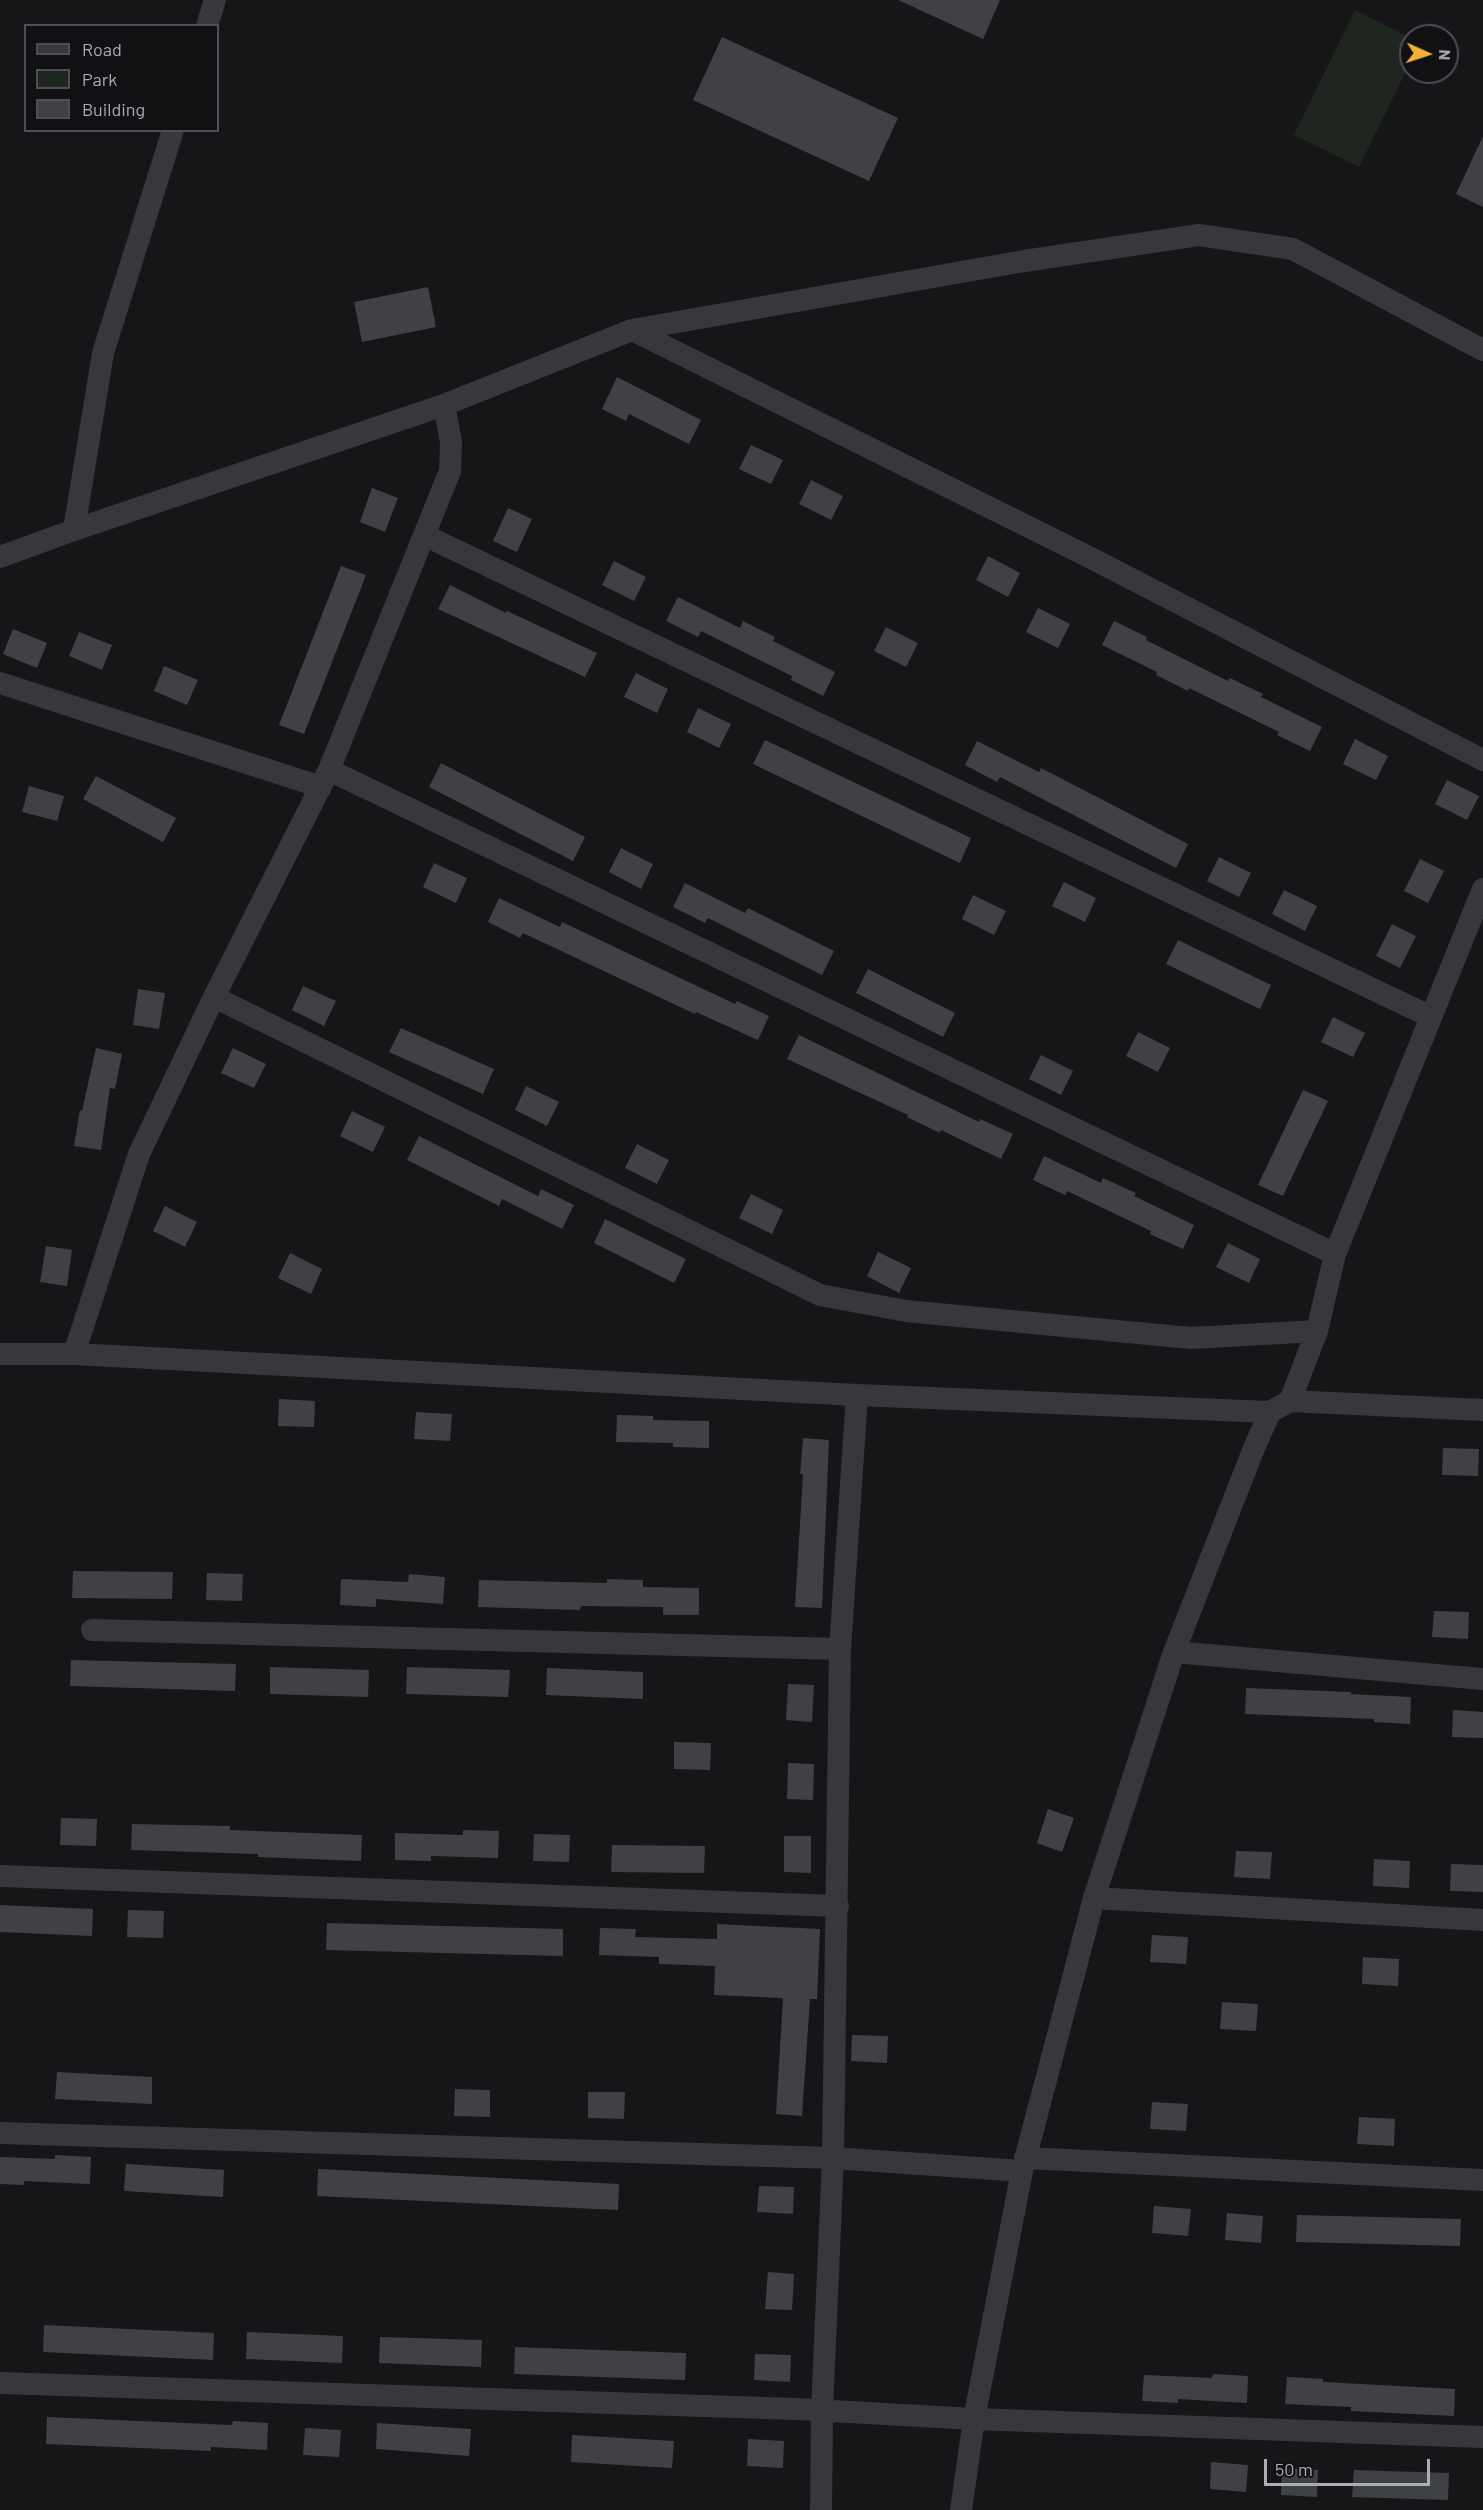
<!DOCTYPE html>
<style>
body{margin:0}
#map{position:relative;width:1483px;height:2510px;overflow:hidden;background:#161618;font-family:Barlow,sans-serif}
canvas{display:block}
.legend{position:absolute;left:24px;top:24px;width:195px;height:108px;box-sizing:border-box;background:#111113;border:2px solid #4d4f55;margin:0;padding:8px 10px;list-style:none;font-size:18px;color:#a8adb8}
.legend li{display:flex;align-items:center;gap:12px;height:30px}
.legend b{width:30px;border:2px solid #4d4f55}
.north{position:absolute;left:1399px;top:24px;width:60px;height:60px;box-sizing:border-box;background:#111113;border:2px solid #4d4f55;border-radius:50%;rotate:93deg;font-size:16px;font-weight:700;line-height:24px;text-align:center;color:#a8adb8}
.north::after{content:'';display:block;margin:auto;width:21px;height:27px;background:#f2b134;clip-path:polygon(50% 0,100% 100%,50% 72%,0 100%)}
.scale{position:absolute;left:1264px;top:2459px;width:166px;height:27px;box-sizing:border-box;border:3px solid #a8adb8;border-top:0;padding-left:8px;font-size:18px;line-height:21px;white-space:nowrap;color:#a8adb8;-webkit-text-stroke:4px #111113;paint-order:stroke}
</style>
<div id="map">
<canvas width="1483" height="2510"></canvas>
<ul class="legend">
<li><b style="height:8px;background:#37383d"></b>Road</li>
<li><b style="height:16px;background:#1e261f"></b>Park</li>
<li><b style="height:16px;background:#404145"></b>Building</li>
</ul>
<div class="north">N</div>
<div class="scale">50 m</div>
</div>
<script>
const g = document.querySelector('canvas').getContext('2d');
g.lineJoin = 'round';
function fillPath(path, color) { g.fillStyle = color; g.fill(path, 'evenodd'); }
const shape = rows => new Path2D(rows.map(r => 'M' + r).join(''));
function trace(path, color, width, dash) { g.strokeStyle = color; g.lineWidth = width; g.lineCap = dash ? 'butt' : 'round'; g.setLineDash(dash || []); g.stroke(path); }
const green = shape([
 [1355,10,1411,38,1411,61,1359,167,1294,135]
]);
const building = shape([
 [898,0,1000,0,983,39],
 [722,37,898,118,869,181,693,100],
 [1483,136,1483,207,1456,194],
 [428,287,436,327,362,342,354,302],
 [617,377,701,420,689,444,629,414,626,421,602,409],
 [751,445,783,460,771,484,739,469],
 [811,480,843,496,831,520,799,504],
 [372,488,398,498,385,532,360,522],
 [508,508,532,519,517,552,493,541],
 [988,556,1020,573,1008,597,976,580],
 [614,561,646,577,634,601,602,585],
 [341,566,366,575,304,734,279,725],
 [450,585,506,613,507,611,597,653,585,677,438,609],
 [678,597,740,628,743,621,775,637,773,641,835,672,823,696,791,680,792,676,701,631,698,637,666,621],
 [1038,608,1070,624,1058,648,1026,632],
 [1114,621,1147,637,1146,640,1228,681,1230,678,1263,694,1261,697,1322,727,1310,751,1277,735,1279,732,1189,688,1188,691,1156,675,1157,672,1102,645],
 [886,627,918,643,906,667,874,651],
 [13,629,47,643,37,668,3,654],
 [79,632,112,645,102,670,69,656],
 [164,666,198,680,187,705,154,691],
 [636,673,668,689,657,713,624,697],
 [698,708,731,724,719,748,687,732],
 [1355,739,1388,756,1376,780,1343,764],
 [765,740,971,838,960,863,753,764],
 [977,741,1039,772,1041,768,1188,844,1176,868,1000,777,997,782,965,765],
 [441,763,585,837,573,861,429,787],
 [96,776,176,818,163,842,83,799],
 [1447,780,1479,796,1467,820,1435,804],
 [29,786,64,796,57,821,22,812],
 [621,848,653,864,641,889,609,872],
 [1219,857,1251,873,1239,897,1207,881],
 [1420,859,1444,871,1428,903,1404,891],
 [434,863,467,878,456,903,423,887],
 [1064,882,1096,898,1085,922,1052,906],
 [685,883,745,913,748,908,834,951,822,975,708,918,705,923,673,907],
 [1284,890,1317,906,1305,931,1272,914],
 [973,895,1006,911,994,935,962,919],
 [499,898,560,927,562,922,735,1004,737,1001,769,1016,758,1040,696,1012,695,1014,523,933,520,938,488,922],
 [1392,924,1416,936,1400,968,1376,956],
 [1178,940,1271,985,1260,1009,1166,964],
 [868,969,955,1013,943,1037,856,993],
 [303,986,336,1001,324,1026,292,1010],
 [138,989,165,993,159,1029,133,1025],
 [1333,1017,1365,1033,1353,1057,1321,1042],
 [401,1028,494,1069,483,1094,389,1052],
 [1138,1032,1170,1048,1158,1072,1126,1056],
 [799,1035,979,1122,980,1119,1013,1134,1001,1159,941,1130,940,1133,907,1117,908,1115,787,1059],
 [96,1048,122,1054,115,1089,110,1088,101,1150,74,1146,80,1110,82,1111],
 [233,1048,266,1064,254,1088,221,1073],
 [1041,1055,1073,1071,1061,1095,1029,1079],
 [526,1086,559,1102,547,1126,515,1110],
 [1303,1090,1328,1101,1283,1196,1258,1185],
 [352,1111,385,1127,373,1152,340,1136],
 [419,1136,538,1196,541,1189,574,1205,562,1229,502,1199,499,1206,407,1160],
 [637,1144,669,1160,657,1184,625,1168],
 [1044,1156,1101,1183,1103,1178,1136,1193,1134,1196,1194,1225,1183,1249,1150,1234,1151,1231,1067,1191,1065,1195,1033,1180],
 [751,1194,783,1210,772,1234,739,1218],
 [165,1206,197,1222,185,1247,153,1231],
 [605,1219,686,1259,674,1283,594,1243],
 [1228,1243,1260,1259,1249,1283,1216,1267],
 [46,1246,72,1250,67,1286,40,1282],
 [878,1252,911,1268,899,1293,867,1276],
 [290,1253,322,1269,311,1294,278,1278],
 [279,1399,315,1401,314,1427,278,1426],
 [416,1412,452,1414,450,1441,414,1439],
 [617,1415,653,1416,653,1420,709,1421,709,1448,673,1447,673,1443,616,1442],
 [803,1438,829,1440,822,1608,795,1607,803,1474,800,1474],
 [1443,1448,1479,1449,1478,1476,1442,1475],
 [73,1571,173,1572,172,1599,72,1598],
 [207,1573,243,1574,242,1601,206,1600],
 [409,1574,445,1577,443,1604,376,1599,376,1607,340,1605,341,1579,408,1582],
 [607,1579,643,1580,643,1587,699,1588,699,1615,663,1615,663,1607,581,1606,580,1610,478,1607,479,1580,607,1583],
 [1434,1611,1469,1612,1468,1639,1432,1637],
 [71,1660,236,1664,235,1691,70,1686],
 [270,1667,369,1670,368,1697,270,1694],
 [407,1667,510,1670,508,1697,406,1694],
 [547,1668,643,1672,643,1699,546,1695],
 [788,1684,814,1685,812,1722,786,1720],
 [1246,1688,1351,1692,1351,1694,1411,1697,1410,1724,1374,1722,1374,1719,1245,1714],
 [1453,1710,1483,1712,1483,1738,1452,1737],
 [674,1742,711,1743,710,1770,674,1769],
 [788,1763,814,1764,813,1800,787,1799],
 [1048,1809,1074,1818,1062,1852,1037,1843],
 [61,1818,97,1819,96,1846,60,1845],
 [132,1824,230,1826,230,1830,362,1835,361,1861,258,1857,258,1854,131,1850],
 [463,1830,499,1831,498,1858,431,1856,431,1861,395,1860,395,1833,463,1835],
 [534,1834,570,1835,569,1862,533,1861],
 [784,1836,811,1836,811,1873,784,1872],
 [612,1845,705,1846,704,1873,611,1872],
 [1236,1851,1272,1852,1270,1879,1234,1877],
 [1374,1859,1410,1861,1409,1888,1373,1886],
 [1451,1864,1483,1865,1483,1892,1450,1891],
 [0,1905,93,1909,92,1936,0,1932],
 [128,1910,164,1911,163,1938,127,1937],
 [327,1923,563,1929,563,1956,326,1950],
 [717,1924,820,1929,817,1999,810,1999,802,2116,776,2114,783,1998,714,1995,715,1966,659,1964,659,1957,599,1955,600,1928,636,1929,635,1937,717,1939],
 [1152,1935,1188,1937,1186,1964,1150,1962],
 [1363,1957,1399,1959,1398,1986,1362,1984],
 [1222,2002,1258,2004,1256,2031,1220,2029],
 [852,2035,888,2036,887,2063,851,2061],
 [57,2072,152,2077,152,2104,55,2099],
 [455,2089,490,2090,490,2117,454,2116],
 [588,2092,625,2092,624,2119,588,2118],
 [1152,2102,1188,2104,1186,2131,1150,2129],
 [1359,2117,1395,2119,1394,2146,1357,2144],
 [55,2155,91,2157,90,2184,24,2181,24,2185,0,2184,0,2157,55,2159],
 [126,2164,224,2170,223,2197,124,2191],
 [318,2169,619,2184,618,2210,317,2196],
 [759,2186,794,2187,793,2214,757,2212],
 [1154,2206,1191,2209,1188,2236,1152,2233],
 [1227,2213,1263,2216,1261,2243,1225,2240],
 [1297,2215,1461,2219,1460,2246,1296,2242],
 [768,2272,794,2274,792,2310,765,2309],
 [44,2325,214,2333,213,2360,43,2352],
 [247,2332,343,2336,342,2363,246,2359],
 [380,2337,482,2340,481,2367,379,2363],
 [515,2347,686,2353,685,2380,514,2374],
 [755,2354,791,2355,790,2382,754,2380],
 [1213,2374,1248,2376,1247,2403,1178,2399,1178,2403,1142,2401,1144,2375,1212,2378],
 [1287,2377,1323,2379,1323,2382,1455,2389,1454,2416,1351,2411,1351,2407,1285,2404],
 [47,2417,232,2425,233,2421,268,2423,267,2450,211,2447,211,2451,46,2444],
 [377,2423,471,2429,469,2456,376,2449],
 [305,2428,341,2430,339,2457,303,2455],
 [572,2435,674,2441,672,2468,571,2462],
 [748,2439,784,2441,783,2468,747,2466],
 [1211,2462,1248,2465,1246,2492,1210,2489],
 [1282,2468,1318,2470,1317,2497,1281,2495],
 [1354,2470,1449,2473,1448,2500,1352,2497]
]);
const minor = shape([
 [207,26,215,0],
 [632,330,1085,555,1483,760],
 [74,530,103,353,173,130],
 [424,535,1431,1017],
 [0,557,74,530,444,405,632,330,1024,261,1199,235,1293,249,1483,350],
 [0,683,321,787],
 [329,770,1335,1254],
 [214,997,820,1295,906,1311,1191,1338,1317,1331],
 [0,1354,74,1354,857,1395,1270,1412],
 [74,1354,139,1154,214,997,329,770,450,471,451,442,444,405],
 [1290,1401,1317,1331,1335,1254,1483,889],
 [92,1630,840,1649],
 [1174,1652,1483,1679],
 [0,1876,838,1906],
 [1094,1898,1483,1920],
 [0,2133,833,2158,1022,2171],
 [1025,2158,1483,2180],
 [0,2383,796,2409,974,2419,1483,2437],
 [821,2510,822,2411,833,2158,840,1649,857,1395],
 [961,2510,974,2419,1022,2171,1094,1898,1174,1652,1254,1448,1270,1412,1290,1401,1483,1410]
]);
fillPath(green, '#1e261f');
fillPath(building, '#404145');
trace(minor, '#37383d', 22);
</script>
